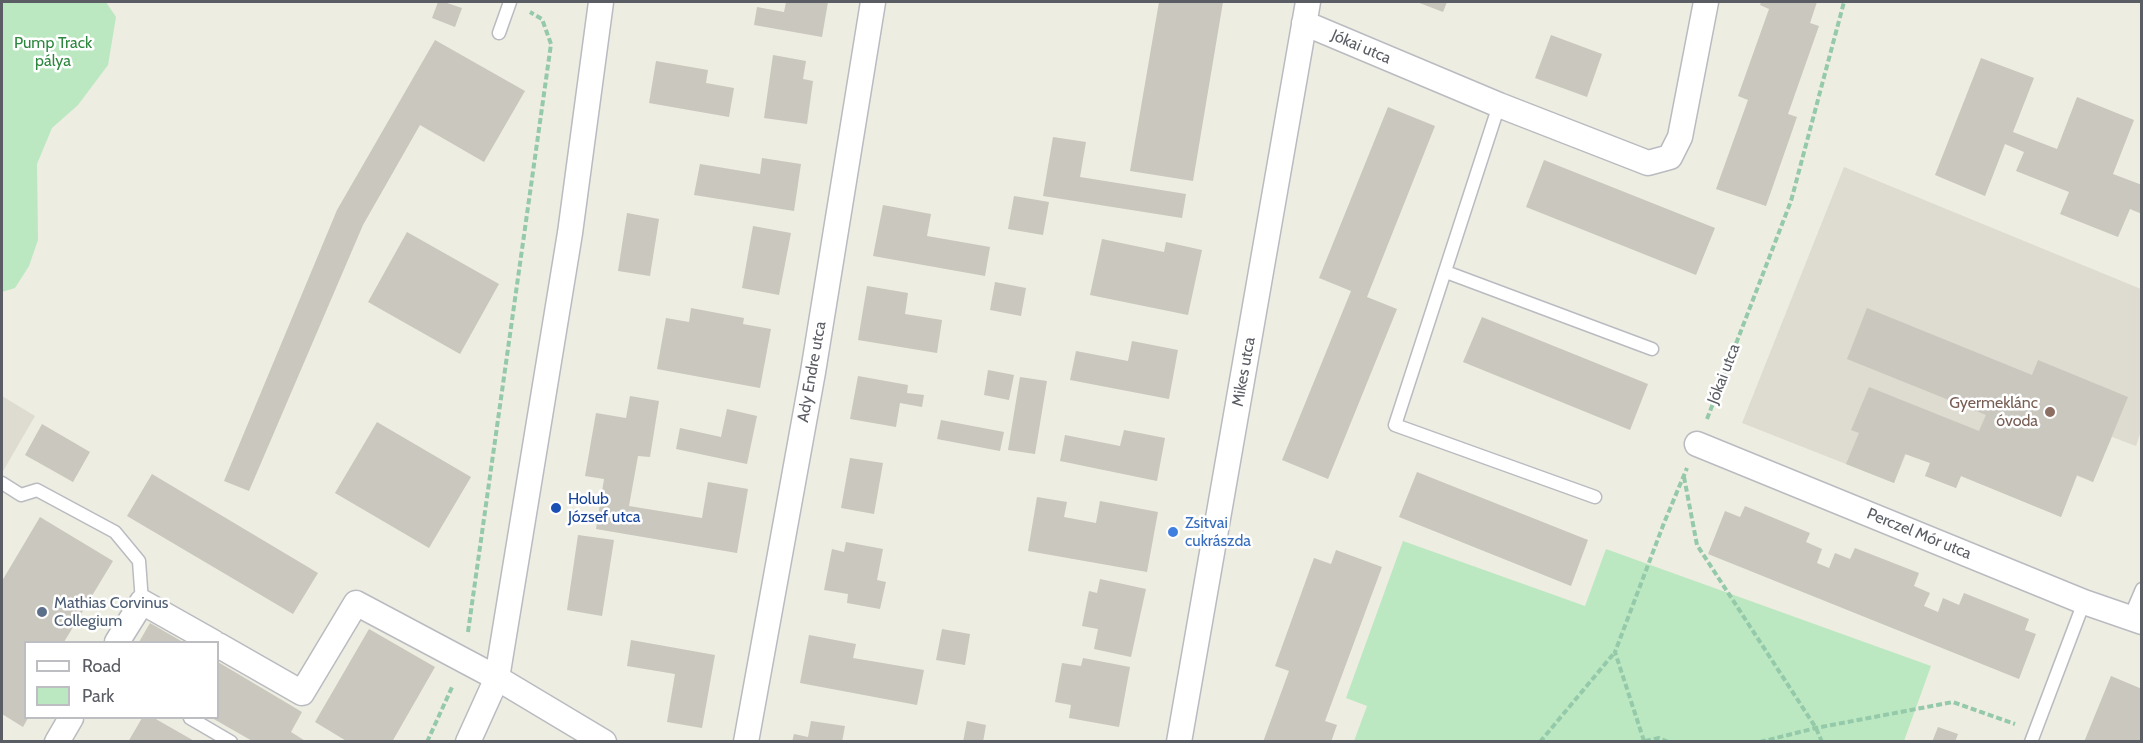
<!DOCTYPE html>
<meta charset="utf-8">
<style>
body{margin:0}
#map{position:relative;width:2143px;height:743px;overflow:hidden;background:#eeede1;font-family:Cabin,sans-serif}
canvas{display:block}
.frame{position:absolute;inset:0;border:3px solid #5a5d63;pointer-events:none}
.legend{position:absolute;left:24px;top:641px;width:195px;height:78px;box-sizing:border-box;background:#fff;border:2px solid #bdbec1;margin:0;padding:8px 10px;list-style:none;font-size:18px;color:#5a5d63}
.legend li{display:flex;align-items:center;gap:12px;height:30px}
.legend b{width:30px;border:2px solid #bdbec1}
</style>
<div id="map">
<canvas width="2143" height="743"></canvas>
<div class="frame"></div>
<ul class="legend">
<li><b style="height:8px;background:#fff"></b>Road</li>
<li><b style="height:16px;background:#bbe8c1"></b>Park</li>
</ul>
</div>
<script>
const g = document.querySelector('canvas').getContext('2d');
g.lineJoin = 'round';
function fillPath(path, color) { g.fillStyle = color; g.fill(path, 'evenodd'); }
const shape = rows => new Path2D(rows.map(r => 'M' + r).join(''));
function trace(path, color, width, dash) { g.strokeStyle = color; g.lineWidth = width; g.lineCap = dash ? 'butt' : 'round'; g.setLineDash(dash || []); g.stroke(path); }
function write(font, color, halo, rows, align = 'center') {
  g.font = font + ' Cabin,sans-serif'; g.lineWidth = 5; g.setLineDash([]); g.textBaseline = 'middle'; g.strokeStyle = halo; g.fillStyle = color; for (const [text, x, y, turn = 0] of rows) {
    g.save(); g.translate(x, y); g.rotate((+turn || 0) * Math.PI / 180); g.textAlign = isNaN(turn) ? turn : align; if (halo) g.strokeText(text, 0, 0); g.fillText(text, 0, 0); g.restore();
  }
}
const education = shape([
 [1844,167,2141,289,2141,431,2136,446,2112,437,2093,482,2077,476,2061,517,1961,476,1956,488,1925,476,1930,463,1906,454,1894,483,1742,423],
 [2,396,35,416,2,473]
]);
const green = shape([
 [2,2,106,2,116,17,108,65,78,105,52,128,37,164,38,240,29,266,15,288,2,292],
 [1403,541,1585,606,1606,549,1931,666,1904,741,1354,741,1367,706,1346,698]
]);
const building = shape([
 [438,2,444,2,462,8,455,27,432,18],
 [786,2,828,2,822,37,754,25,757,7,784,12],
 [1159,2,1223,2,1193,181,1130,171],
 [1417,2,1447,2,1443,12],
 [1761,2,1817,2,1810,23,1819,26,1788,114,1797,117,1766,206,1716,189,1748,100,1738,96,1769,9,1760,5],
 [1551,35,1602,54,1587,97,1535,78],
 [435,40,525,91,484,162,420,125,363,225,249,491,224,481,337,210],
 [773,55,806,61,803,79,813,81,807,124,764,118],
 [1981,58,2034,78,2013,132,2057,149,2077,97,2134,120,2113,174,2142,185,2142,214,2130,209,2118,237,2060,214,2069,192,2016,171,2024,152,2005,144,1985,196,1935,175],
 [656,61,708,70,706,83,734,88,729,117,649,103],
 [1388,107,1435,126,1367,297,1397,309,1328,479,1282,460,1351,291,1319,278],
 [1053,137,1086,142,1080,177,1186,194,1182,218,1043,196],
 [762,158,801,164,794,211,694,195,700,164,760,174],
 [1544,160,1715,228,1696,275,1526,207],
 [1014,196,1049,202,1043,235,1008,229],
 [883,205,931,214,927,236,990,247,985,276,873,256],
 [627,213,659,219,650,276,618,271],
 [753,226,791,233,779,295,742,288],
 [407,232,499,284,460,354,368,302],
 [1102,239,1164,252,1166,242,1202,250,1188,315,1090,295],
 [995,282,1026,288,1021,316,990,310],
 [867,286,908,293,905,314,942,320,937,353,858,340],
 [691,308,744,318,743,324,771,329,760,388,657,369,666,318,689,322],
 [1867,308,2032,375,2038,360,2128,397,2093,482,2077,475,2061,517,1961,476,1956,488,1925,476,1930,463,1905,454,1894,483,1846,464,1859,433,1851,430,1869,387,1979,431,1986,415,1847,359],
 [1482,317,1648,384,1630,430,1463,362],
 [1132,341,1178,350,1169,399,1070,380,1076,351,1128,361],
 [988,370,1014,375,1009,400,984,395],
 [858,376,908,385,907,393,924,395,922,407,900,403,896,427,850,419],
 [1020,377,1047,381,1035,454,1008,450],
 [630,396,659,401,650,457,638,456,629,506,702,518,708,482,748,489,737,553,596,529,604,479,585,476,596,413,626,418],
 [727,409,757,416,747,464,676,449,680,428,721,437],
 [941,420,1004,432,1000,451,937,439],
 [377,422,471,477,429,548,335,493],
 [42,424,90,452,73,482,25,455],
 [1124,430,1165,438,1157,481,1060,461,1065,435,1120,446],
 [850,458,883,463,874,514,841,508],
 [1417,472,1588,540,1571,586,1399,517],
 [152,474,318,573,293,614,127,516],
 [1037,497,1067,502,1064,517,1096,523,1100,501,1158,512,1147,572,1028,551],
 [1745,506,1810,533,1806,542,1822,549,1817,563,1829,568,1835,553,1850,559,1855,548,1919,573,1914,586,1930,593,1924,606,1938,612,1943,598,1959,605,1964,593,2029,619,2025,630,2036,634,2019,679,1708,554,1725,511,1740,517],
 [40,517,113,561,64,642,26,642,26,718,28,718,23,727,2,714,2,581],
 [578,535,614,540,602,616,567,610],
 [846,542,883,549,877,580,886,582,880,609,847,603,848,594,824,590,832,549,844,552],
 [1336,550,1382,567,1325,721,1337,725,1331,742,1263,742,1289,671,1275,666,1314,558,1331,564],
 [1100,579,1146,589,1131,657,1094,649,1098,629,1082,626,1089,591,1097,593],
 [150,623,183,642,139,642],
 [369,629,435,667,392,742,348,742,315,722],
 [942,629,970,634,965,665,936,660],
 [809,635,856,644,853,658,924,670,917,705,800,683],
 [631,640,715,655,702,728,667,722,675,674,627,666],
 [1083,658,1130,667,1119,727,1069,718,1071,705,1055,702,1062,663,1081,666],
 [218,662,302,712,291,732,307,742,254,742,212,718,218,718],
 [2111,676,2142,689,2142,742,2084,742],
 [142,718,154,718,196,742,128,742],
 [811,721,845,726,842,742,792,742,794,734,808,737],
 [967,721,986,725,983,742,963,742],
 [1938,727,1958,734,1955,742,1932,742]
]);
const path = shape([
 [1707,419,1791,201,1844,2],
 [1684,477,1697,545,1816,728,1822,742],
 [468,632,551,44,542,19,530,12],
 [1644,741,1615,652,1664,523,1687,468],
 [1645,741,1659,738,1668,742],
 [427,742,453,685],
 [1540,742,1615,652],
 [1760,742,1816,728,1953,702,2015,724]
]);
const lane = shape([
 [499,33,510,2],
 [1499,105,1395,425,1595,497],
 [1446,272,1652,349],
 [2,483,21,495,37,490,115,532,139,561,142,602],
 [2130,617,2142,589],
 [190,718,231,742],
 [2031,742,2084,602]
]);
const street = shape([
 [1304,23,1499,105,1648,163,1670,157,1680,137,1706,2],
 [1697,444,2084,602,2142,622],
 [117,642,142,602,213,642],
 [218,645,302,693,356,603,497,678,604,742],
 [57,742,71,718],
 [468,742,497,678,570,233,601,2],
 [746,742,813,372,873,2],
 [1179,742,1308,2]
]);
const markers = [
 [2050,412,6,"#8d6e63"],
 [556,508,6,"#1a4fb4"],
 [1173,532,6,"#3f7fe0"],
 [42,612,6,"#5c6f8a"]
];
const parkNames = [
 ["Pump Track",53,43],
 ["pálya",53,61]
];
const streetNames = [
 ["Jókai utca",1361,47,23],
 ["Ady Endre utca",812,372,-80],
 ["Mikes utca",1244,372,-80],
 ["Jókai utca",1724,374,-69],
 ["Perczel Mór utca",1919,534,22]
];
const educationNames = [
 ["Gyermeklánc",2038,403],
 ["óvoda",2038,421]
];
const transitNames = [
 ["Holub",568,499],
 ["József utca",568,517]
];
const shopNames = [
 ["Zsitvai",1185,523],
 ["cukrászda",1185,541]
];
const serviceNames = [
 ["Mathias Corvinus",54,603],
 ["Collegium",54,621]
];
fillPath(education, '#dedcd0');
fillPath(green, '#bbe8c1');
fillPath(building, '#c9c7be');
trace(lane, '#b9bbc1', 15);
trace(street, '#b9bbc1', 27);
trace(path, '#94c9aa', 4, [6, 3]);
trace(lane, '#fff', 12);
trace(street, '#fff', 24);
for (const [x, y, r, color] of markers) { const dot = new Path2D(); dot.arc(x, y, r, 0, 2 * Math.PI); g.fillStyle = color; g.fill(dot); trace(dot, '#fff', 2); }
write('16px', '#2e873e', '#fff', parkNames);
write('16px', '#5a5d63', '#fff', streetNames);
write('16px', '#785e54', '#fff', educationNames, 'right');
write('16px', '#164399', '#fff', transitNames, 'left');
write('16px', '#366cbe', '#fff', shopNames, 'left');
write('16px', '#4e5e75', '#fff', serviceNames, 'left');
</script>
